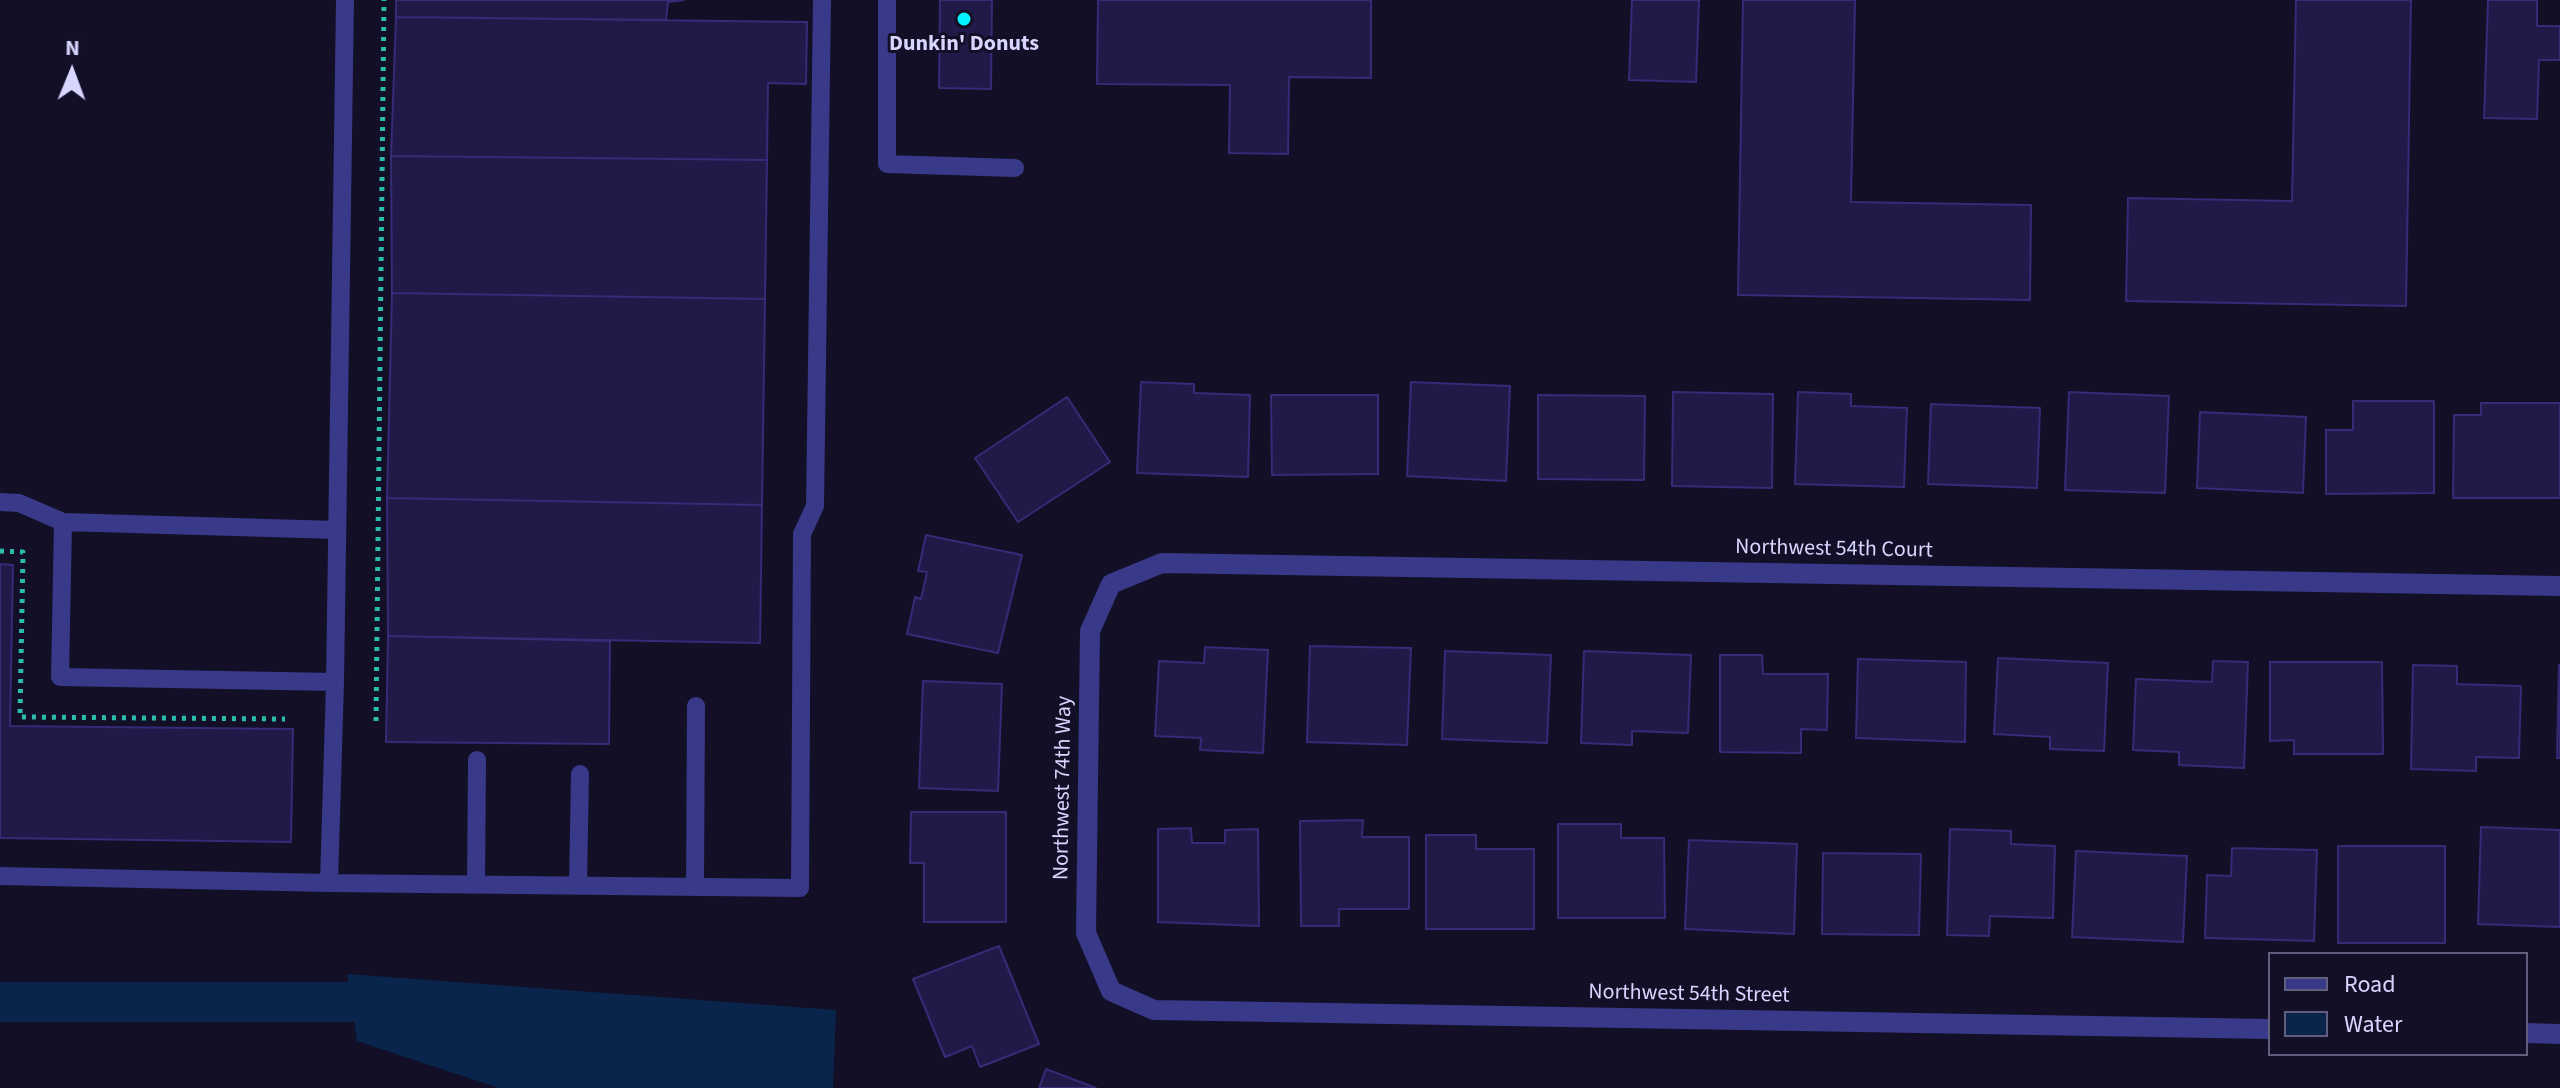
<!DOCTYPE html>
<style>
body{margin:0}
#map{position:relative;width:2560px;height:1088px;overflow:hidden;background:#120f27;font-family:"Source Sans 3",sans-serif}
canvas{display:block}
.legend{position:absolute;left:2268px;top:952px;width:260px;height:104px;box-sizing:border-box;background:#120f27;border:2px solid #615e7d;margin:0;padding:10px 14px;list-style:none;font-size:24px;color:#d8d5ff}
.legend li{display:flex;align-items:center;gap:16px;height:40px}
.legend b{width:40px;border:2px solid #615e7d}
.north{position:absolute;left:32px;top:32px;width:80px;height:80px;-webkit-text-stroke:6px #120f27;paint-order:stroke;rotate:1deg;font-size:22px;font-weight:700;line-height:32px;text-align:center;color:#d8d5ff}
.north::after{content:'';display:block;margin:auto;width:28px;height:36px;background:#d8d5ff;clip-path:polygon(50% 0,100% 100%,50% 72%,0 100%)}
</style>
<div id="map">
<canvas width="2560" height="1088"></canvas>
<ul class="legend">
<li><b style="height:10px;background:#383988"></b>Road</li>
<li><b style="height:22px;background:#0a254b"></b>Water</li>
</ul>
<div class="north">N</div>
</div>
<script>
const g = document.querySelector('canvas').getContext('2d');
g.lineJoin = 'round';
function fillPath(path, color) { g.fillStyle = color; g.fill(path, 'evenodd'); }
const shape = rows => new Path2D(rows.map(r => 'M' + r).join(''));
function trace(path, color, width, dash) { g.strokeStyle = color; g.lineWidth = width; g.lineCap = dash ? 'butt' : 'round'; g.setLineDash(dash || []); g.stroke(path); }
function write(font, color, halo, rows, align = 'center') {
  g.font = font + ' "Source Sans 3",sans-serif'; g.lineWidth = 6; g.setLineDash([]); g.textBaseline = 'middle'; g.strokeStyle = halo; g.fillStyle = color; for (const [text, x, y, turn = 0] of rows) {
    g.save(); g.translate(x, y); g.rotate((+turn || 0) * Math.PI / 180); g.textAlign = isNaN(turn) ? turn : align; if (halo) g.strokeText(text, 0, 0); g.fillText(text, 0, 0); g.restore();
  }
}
const water = shape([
 [347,974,836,1010,833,1088,499,1088,357,1041]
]);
const canal = shape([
 [0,1002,406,1002]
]);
const building = shape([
 [396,0,684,0,668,2,666,20,396,17,396,0],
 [940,0,992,0,991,89,939,88,940,0],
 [1098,0,1371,0,1371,78,1289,77,1288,154,1229,153,1230,85,1097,84,1098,0],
 [1632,0,1699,0,1696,82,1629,80,1632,0],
 [1743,0,1855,0,1851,202,2031,205,2030,300,1738,295,1743,0],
 [2296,0,2411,0,2406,306,2126,301,2128,198,2292,201,2296,0],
 [2488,0,2537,0,2537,26,2560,26,2560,60,2539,60,2537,119,2484,118,2488,0],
 [396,17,807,22,806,84,768,83,767,160,391,156,396,17],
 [391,156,767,160,765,299,392,293,391,156],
 [392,293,765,299,762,505,387,498,392,293],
 [1141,382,1194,384,1194,393,1250,395,1248,477,1137,473,1141,382],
 [1411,382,1510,386,1506,481,1407,476,1411,382],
 [1673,392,1773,394,1772,488,1672,486,1673,392],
 [1798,392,1851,394,1851,406,1907,408,1904,487,1795,484,1798,392],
 [2069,392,2169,396,2165,493,2065,490,2069,392],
 [1271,395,1378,395,1378,474,1272,475,1271,395],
 [1538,395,1645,396,1644,480,1538,479,1538,395],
 [1067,397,1110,462,1018,522,975,458,1067,397],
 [2353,401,2434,401,2434,493,2326,494,2326,430,2353,430,2353,401],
 [2481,403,2560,403,2560,498,2453,498,2454,415,2481,415,2481,403],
 [1931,404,2040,408,2037,488,1928,484,1931,404],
 [2200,412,2306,417,2303,493,2197,488,2200,412],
 [387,498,762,505,760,643,388,636,387,498],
 [926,535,1022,555,998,653,907,634,915,597,921,599,927,572,918,571,926,535],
 [0,564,13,565,10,726,293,729,291,842,0,838,0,564],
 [388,636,610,641,609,744,386,742,388,636],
 [1310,646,1411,648,1407,745,1307,742,1310,646],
 [1205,647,1268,650,1263,753,1200,750,1201,738,1155,736,1159,661,1204,663,1205,647],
 [1445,651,1551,655,1547,743,1442,739,1445,651],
 [1584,651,1691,655,1688,733,1632,731,1632,745,1581,743,1584,651],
 [1720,655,1762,655,1763,674,1828,674,1827,730,1801,729,1801,753,1720,752,1720,655],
 [1998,658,2108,663,2104,751,2050,749,2050,737,1994,734,1998,658],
 [1858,659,1966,662,1965,742,1856,738,1858,659],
 [2213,661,2248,662,2244,768,2179,765,2179,752,2133,750,2136,679,2212,682,2213,661],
 [2270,662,2382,662,2383,754,2294,754,2294,740,2270,741,2270,662],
 [2413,665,2457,666,2457,684,2521,686,2519,758,2476,757,2476,771,2411,769,2413,665],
 [2559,665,2560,665,2560,758,2557,758,2559,665],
 [923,681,1002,684,998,791,919,788,923,681],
 [911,812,1006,812,1006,922,924,922,924,863,910,863,911,812],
 [1363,820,1362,837,1409,837,1409,909,1339,909,1339,926,1301,926,1300,821,1363,820],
 [1558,824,1621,824,1621,838,1664,838,1665,918,1558,918,1558,824],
 [2481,827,2560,830,2560,927,2478,924,2481,827],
 [1191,828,1192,843,1225,843,1225,830,1258,829,1259,926,1158,922,1158,829,1191,828],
 [1950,829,2011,831,2011,844,2055,846,2053,918,1990,916,1989,936,1947,935,1950,829],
 [1426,835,1476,835,1476,849,1534,849,1534,929,1426,929,1426,835],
 [1689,840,1797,844,1794,934,1685,929,1689,840],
 [2338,846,2445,846,2445,943,2338,943,2338,846],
 [2232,848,2317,850,2314,941,2205,938,2207,875,2231,876,2232,848],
 [2076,851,2187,856,2183,942,2072,937,2076,851],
 [1823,853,1921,854,1919,935,1822,934,1823,853],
 [999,946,1039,1044,980,1067,972,1046,945,1057,913,979,999,946],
 [1046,1069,1096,1088,1039,1088,1046,1069]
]);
const path = shape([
 [0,551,23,552,20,717,285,719],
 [376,721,384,0]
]);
const service = shape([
 [887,0,887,164,1015,168],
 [0,502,19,503,63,522,337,530],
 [63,522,60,677,335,682,345,0],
 [0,876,329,883,335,682],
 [329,883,800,888,802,534,815,506,822,0],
 [476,884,477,760],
 [578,885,580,774],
 [695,887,696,706]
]);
const minor = shape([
 [2270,1029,1154,1010,1111,991,1086,933,1090,631,1111,584,1162,563,2560,586],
 [2526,1033,2560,1034]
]);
const markers = [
 [964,19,8,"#01f3ff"]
];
const poiNames = [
 ["Dunkin' Donuts",964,45]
];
const streetNames = [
 ["Northwest 54th Court",1834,550,1],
 ["Northwest 74th Way",1064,788,-89],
 ["Northwest 54th Street",1689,995,1]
];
fillPath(water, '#0a254b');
trace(canal, '#0a254b', 40);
fillPath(building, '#211a49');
trace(building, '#362b76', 2);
trace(path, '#2bbdac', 5, [4, 6]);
trace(service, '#383988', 18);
trace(minor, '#383988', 20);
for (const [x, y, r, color] of markers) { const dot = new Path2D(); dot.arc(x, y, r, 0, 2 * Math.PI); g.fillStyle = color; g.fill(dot); trace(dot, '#120f27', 3); }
write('bold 22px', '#d8d5ff', '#120f27', poiNames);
write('22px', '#d8d5ff', '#120f27', streetNames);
</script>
